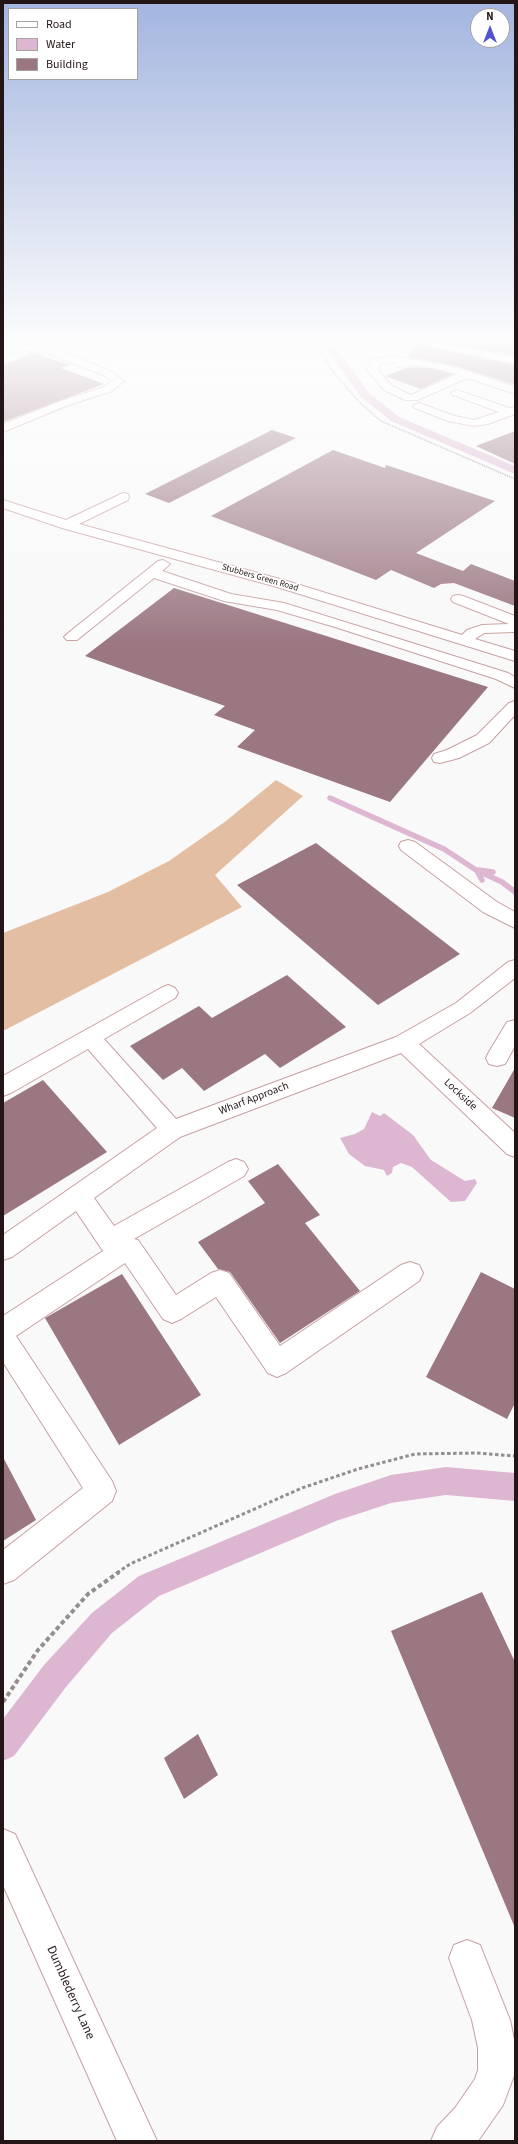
<!DOCTYPE html>
<style>
body{margin:0}
#map{position:relative;width:518px;height:2144px;overflow:hidden;background:#f9f9f9;font-family:"Source Sans 3",sans-serif}
canvas{display:block}
.frame{position:absolute;inset:0;border:4px solid #241616;pointer-events:none}
.legend{position:absolute;left:8px;top:8px;width:130px;height:72px;box-sizing:border-box;background:#fff;border:1px solid #a7a2a2;margin:0;padding:5px 7px;list-style:none;font-size:12px;color:#241616}
.legend li{display:flex;align-items:center;gap:8px;height:20px}
.legend b{width:20px;border:1px solid #a7a2a2}
.north{position:absolute;left:470px;top:8px;width:40px;height:40px;box-sizing:border-box;background:#fff;border:1px solid #a7a2a2;border-radius:50%;rotate:0deg;font-size:11px;font-weight:700;line-height:16px;text-align:center;color:#241616}
.north::after{content:'';display:block;margin:auto;width:14px;height:18px;background:#5154cb;clip-path:polygon(50% 0,100% 100%,50% 72%,0 100%)}
</style>
<div id="map">
<canvas width="518" height="2144"></canvas>
<div class="frame"></div>
<ul class="legend">
<li><b style="height:5px;background:#fff"></b>Road</li>
<li><b style="height:11px;background:#ddb7d2"></b>Water</li>
<li><b style="height:11px;background:#9b7782"></b>Building</li>
</ul>
<div class="north">N</div>
</div>
<script>
const g = document.querySelector('canvas').getContext('2d');
g.lineJoin = 'round';
function fillPath(path, color) { g.fillStyle = color; g.fill(path, 'evenodd'); }
const shape = rows => new Path2D(rows.map(r => 'M' + r).join(''));
function trace(path, color, width, dash) { g.strokeStyle = color; g.lineWidth = width; g.lineCap = dash ? 'butt' : 'round'; g.setLineDash(dash || []); g.stroke(path); }
function write(font, color, halo, rows, align = 'center') {
  g.font = font + ' "Source Sans 3",sans-serif'; g.lineWidth = 3.5; g.setLineDash([]); g.textBaseline = 'middle'; g.strokeStyle = halo; g.fillStyle = color; for (const [text, x, y, turn = 0] of rows) {
    g.save(); g.translate(x, y); g.rotate((+turn || 0) * Math.PI / 180); g.textAlign = isNaN(turn) ? turn : align; if (halo) g.strokeText(text, 0, 0); g.fillText(text, 0, 0); g.restore();
  }
}
const forest = shape([
 [276,780,303,796,215,875,242,907,3,1031,3,933,108,892,169,861,226,821]
]);
const water = shape([
 [372,1112,380,1116,384,1113,413,1135,431,1160,465,1181,475,1179,477,1183,465,1201,451,1202,412,1167,401,1163,393,1167,392,1173,387,1176,384,1170,365,1166,349,1154,340,1138,355,1134,364,1129]
]);
const streamFar1 = shape([
 [330,798,332,799]
]);
const stream = shape([
 [330,798,444,849,476,870,502,882,515,892],
 [479,870,493,872],
 [477,871,482,880]
]);
const canal = shape([
 [322,343,332,343,369,393,399,417,515,466,515,474,391,421,361,397,322,343],
 [446,1467,515,1473,515,1501,446,1495,391,1503,336,1521,159,1596,112,1633,66,1687,14,1756,3,1761,3,1719,44,1665,92,1613,139,1576,335,1494,391,1475,446,1467]
]);
const building = shape([
 [416,343,422,343,428,347,515,365,515,385,456,366,408,357],
 [451,343,515,343,515,356],
 [33,353,70,365,61,368,104,384,3,422,3,365],
 [409,367,430,368,453,374,421,389,385,376],
 [272,430,296,438,169,503,145,494],
 [515,431,515,464,476,446],
 [333,450,385,468,386,465,495,501,416,553,463,571,471,564,515,581,515,606,454,583,441,584,434,588,391,570,376,580,211,516],
 [174,588,488,687,390,802,237,747,255,730,214,715,225,706,85,656],
 [316,843,460,954,378,1005,237,885],
 [287,975,346,1027,280,1068,265,1054,204,1091,182,1068,163,1080,130,1046,199,1006,212,1018],
 [515,1068,515,1118,492,1108],
 [43,1080,107,1152,3,1216,3,1103],
 [278,1164,320,1215,305,1223,360,1291,280,1343,230,1272,218,1269,198,1242,265,1203,248,1181],
 [481,1272,515,1289,515,1403,507,1419,426,1377],
 [122,1274,201,1395,119,1445,45,1318],
 [3,1457,36,1520,3,1541],
 [482,1592,515,1662,515,1928,391,1631],
 [198,1734,218,1775,184,1799,164,1758]
]);
const pathFar2 = shape([
 [311,343,318,348,332,370,359,402,381,421,515,479]
]);
const pathFar1 = shape([
 [117,1573,130,1564,302,1488,358,1469,415,1454,477,1453,515,1456]
]);
const path = shape([
 [3,1702,38,1650,88,1594,119,1572]
]);
const minor = shape([
 [423,343,443,343,515,358,515,364,428,346,423,343],
 [20,344,55,349,111,371,124,381,112,391,66,406,3,432,3,424,58,402,104,387,112,381,103,375,49,354,20,350,3,354,3,348,20,344],
 [395,356,456,367,515,387,515,394,467,378,418,400,405,400,384,390,367,370,372,359,395,356],
 [395,362,395,366,399,367,409,365,430,367,457,374,411,395,392,386,378,370,380,364,395,362],
 [457,390,509,408,515,407,515,414,488,424,474,426,448,421,415,408,413,406,419,403,455,416,474,420,499,412,453,395,451,393,457,390],
 [123,493,128,494,129,497,128,500,79,524,287,581,462,635,467,630,482,625,509,624,453,602,451,599,453,596,458,595,463,596,515,616,515,632,484,633,475,639,515,651,515,661,277,587,62,528,3,508,3,500,66,520,123,493],
 [163,560,170,564,162,571,231,594,284,603,508,673,515,677,515,688,496,679,335,627,277,610,224,601,154,578,77,640,67,640,64,637,67,634,158,561,163,560],
 [515,701,515,715,489,743,459,758,440,763,434,762,432,758,434,754,447,750,477,735,509,703,515,701],
 [408,840,415,842,497,902,515,912,515,928,483,912,401,850,399,846,401,842,408,840],
 [515,960,515,978,470,1013,419,1044,515,1133,515,1157,507,1154,401,1053,180,1137,94,1198,114,1226,228,1162,236,1159,244,1162,248,1169,244,1176,134,1239,138,1240,176,1295,211,1273,220,1270,229,1273,280,1346,401,1265,410,1262,419,1265,423,1273,419,1281,286,1373,277,1377,268,1373,216,1297,181,1319,172,1323,163,1319,125,1263,16,1336,112,1481,116,1491,112,1501,14,1580,3,1584,3,1550,83,1488,3,1362,3,1316,103,1251,76,1211,12,1257,3,1260,3,1235,157,1128,88,1049,11,1093,3,1096,3,1076,161,988,168,985,175,988,178,993,175,998,104,1039,176,1119,396,1037,456,1003,508,962,515,960],
 [515,1020,515,1046,505,1064,497,1066,489,1064,486,1058,489,1052,507,1022,515,1020],
 [3,1829,15,1834,157,2141,117,2141,3,1885,3,1829],
 [467,1940,480,1945,510,2020,515,2044,515,2073,503,2105,478,2141,431,2141,437,2127,455,2108,475,2079,478,2070,478,2048,472,2020,449,1958,454,1945,467,1940]
]);
const farStreetnames = [
 ["Stubbers Green Road",260,578,16]
];
const streetNames = [
 ["Lockside",460,1095,43],
 ["Wharf Approach",254,1099,-21]
];
const nearStreetnames = [
 ["Dumblederry Lane",70,1993,66]
];
fillPath(forest, '#e3bea3');
fillPath(water, '#ddb7d2');
trace(streamFar1, '#ddb7d2', 4);
trace(stream, '#ddb7d2', 5.5);
fillPath(canal, '#ddb7d2');
fillPath(building, '#9b7782');
trace(minor, '#c8a0a0', 2);
trace(pathFar2, '#948e8e', 1.5, [1.5, 1]);
trace(pathFar1, '#948e8e', 3, [3.5, 2.5]);
trace(path, '#948e8e', 4, [4.5, 3]);
fillPath(minor, '#fff');
const sky = g.createLinearGradient(0, 0, 0, 643);
sky.addColorStop(0, '#a3b5df');
sky.addColorStop(0.53, '#fcfcfc');
sky.addColorStop(1, '#fcfcfc00');
g.fillStyle = sky;
g.fillRect(0, 0, 518, 643);
write('9px', '#241616', '#fff', farStreetnames);
write('11px', '#241616', '#fff', streetNames);
write('13px', '#241616', '#fff', nearStreetnames);
</script>
